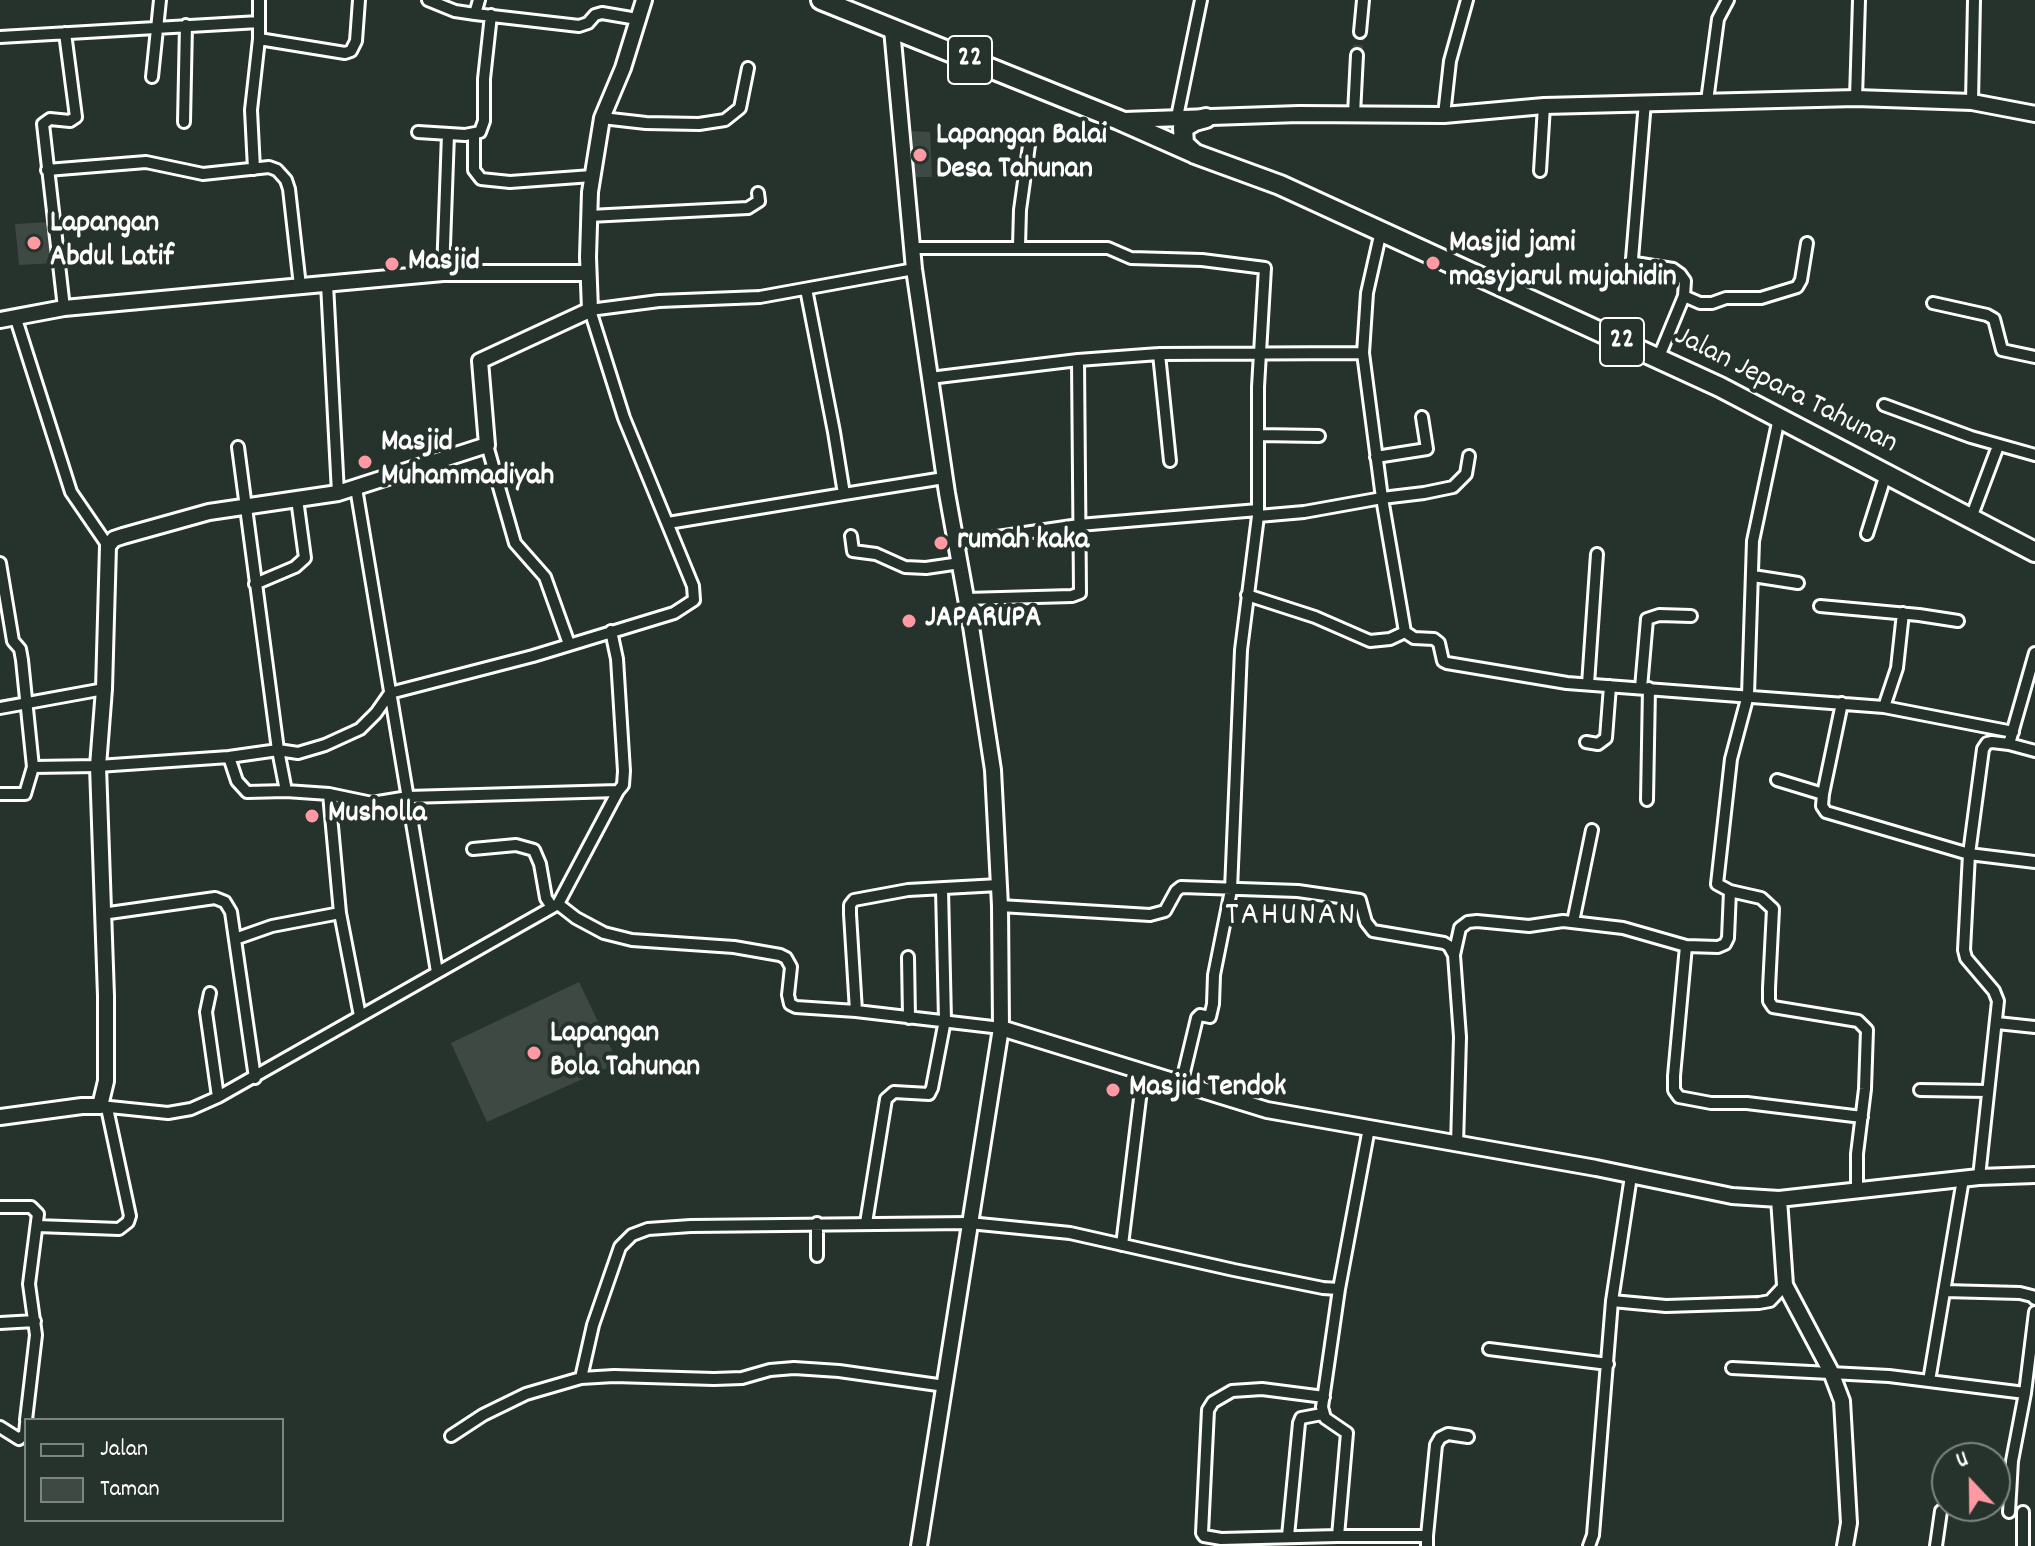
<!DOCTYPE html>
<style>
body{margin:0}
#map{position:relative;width:2035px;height:1546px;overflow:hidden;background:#26332d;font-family:Dekko,sans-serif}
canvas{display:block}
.legend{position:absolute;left:24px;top:1418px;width:260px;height:104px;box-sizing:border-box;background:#26332d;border:2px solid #7d8581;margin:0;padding:10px 14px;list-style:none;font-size:24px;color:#fff}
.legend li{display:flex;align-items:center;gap:16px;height:40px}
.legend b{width:40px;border:2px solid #7d8581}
.north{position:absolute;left:1931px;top:1442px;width:80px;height:80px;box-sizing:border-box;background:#26332d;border:2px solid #7d8581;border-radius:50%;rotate:338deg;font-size:22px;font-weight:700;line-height:32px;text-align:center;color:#fff}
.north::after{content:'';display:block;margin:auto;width:28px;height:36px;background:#ff9aa2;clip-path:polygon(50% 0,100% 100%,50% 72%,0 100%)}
</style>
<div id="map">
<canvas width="2035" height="1546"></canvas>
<ul class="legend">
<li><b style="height:10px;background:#26332d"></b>Jalan</li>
<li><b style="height:22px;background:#3e4944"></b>Taman</li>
</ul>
<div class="north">U</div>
</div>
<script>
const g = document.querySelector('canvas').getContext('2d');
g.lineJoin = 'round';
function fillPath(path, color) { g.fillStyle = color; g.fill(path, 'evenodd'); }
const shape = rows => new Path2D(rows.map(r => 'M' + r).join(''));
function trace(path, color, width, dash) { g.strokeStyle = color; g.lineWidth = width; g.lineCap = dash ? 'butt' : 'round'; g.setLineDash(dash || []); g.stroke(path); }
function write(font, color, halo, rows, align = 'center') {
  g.font = font + ' Dekko,sans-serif'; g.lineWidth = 8; g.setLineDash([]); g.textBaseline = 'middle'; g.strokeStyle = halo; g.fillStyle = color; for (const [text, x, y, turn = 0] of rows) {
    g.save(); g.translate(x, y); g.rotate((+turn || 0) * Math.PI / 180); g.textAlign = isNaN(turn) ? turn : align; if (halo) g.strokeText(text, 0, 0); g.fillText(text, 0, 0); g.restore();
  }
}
const green = shape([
 [908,131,930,132,932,177,911,177],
 [50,222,53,263,19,265,15,224],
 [579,982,618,1063,487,1122,451,1043]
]);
const streetTunnel = shape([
 [1357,55,1360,32]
]);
const street = shape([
 [428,0,455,11,475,14,479,0],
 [475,14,579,26,588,23,595,15,602,13,637,19],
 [1360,32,1363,0],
 [0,37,259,22],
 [259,39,345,53,351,51,356,41,359,0],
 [152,77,160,0],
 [1856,98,1859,0],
 [1707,101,1718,19,1728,0],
 [1645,102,1632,259,1635,263,1673,269,1680,274,1685,281,1684,296],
 [1972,102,1974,0],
 [1354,114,1357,55],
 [1444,115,1450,61,1467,0],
 [1177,117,1201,0],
 [602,118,646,123,699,124,725,120,740,108,748,68],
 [184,122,186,25],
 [418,132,465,135,480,132,484,121,484,79,491,15],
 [474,135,474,170,481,179,510,182,592,176],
 [254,169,251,110,259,39,259,0],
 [47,170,146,162,203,174,269,167,277,170,286,180,289,189,300,286],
 [1540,171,1544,106],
 [589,216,748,208,759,201,758,193],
 [1381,231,1367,293,1363,353,1382,498,1424,493,1453,487,1466,474,1469,456],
 [1019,246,1020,210,1030,138],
 [912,248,1108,248,1131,258,1202,260,1265,268,1258,387,1258,516,1241,650,1231,890,1214,975,1213,1004,1210,1017,1200,1015,1197,1018,1181,1085],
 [443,273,448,134],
 [327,284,338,493],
 [806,289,834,432,844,494,944,478],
 [1933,303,1987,315,1994,319,2002,350,2035,357],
 [64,308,43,124,50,119,70,121,76,117,65,33],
 [16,319,71,492,108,546],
 [1159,354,1170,461],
 [1658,359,1684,296,1700,303,1712,303,1726,298,1761,298,1797,287,1801,280,1807,243],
 [930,378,1078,360,1159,354,1363,353],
 [1884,405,1971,437,2035,455],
 [1779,418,1753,541,1748,695,1731,759,1717,884,1730,891,1761,898,1773,909,1769,988,1769,1001,1773,1007,1858,1021,1867,1030,1865,1089,1857,1154,1857,1190],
 [1259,435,1319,436],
 [487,445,515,543,545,577,569,644],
 [238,447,278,750,286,791,329,794,372,803,408,797,618,791,623,785,624,771,617,659,611,631],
 [1376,457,1427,449,1422,417],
 [356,488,437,972],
 [1258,516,1304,512,1382,498,1405,632,1414,638,1434,639,1439,643,1443,661,1447,663,1567,683,1884,707,2013,732],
 [1971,518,1998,446],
 [668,523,844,494],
 [1867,534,1886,474],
 [851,536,853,551,876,554,905,567,926,568,960,563],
 [956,543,1079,525,1258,510],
 [0,563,13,641,20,649,22,660,33,767,98,766,229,757,278,750,298,753,325,745,360,729,376,713,390,693,533,656,674,613,694,600,693,586,624,418,590,310,659,301,760,297,914,269],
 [1753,576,1798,583],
 [255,584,295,567,305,558,297,499],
 [1247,595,1315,617,1370,641,1390,639,1405,632],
 [966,599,1072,596,1080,593,1078,360],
 [1820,606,1919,615,1958,621],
 [1588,684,1597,554],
 [1641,688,1647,619,1659,615,1691,616],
 [1842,703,1823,794,1822,806,1826,812,1969,854,2035,862],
 [1884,707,1897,668,1903,613],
 [0,708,104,689],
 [1586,742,1598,744,1606,738,1610,686],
 [2009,744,2035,751],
 [229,757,237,781,247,792,286,791],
 [1777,780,1823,794],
 [0,794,25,794,33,767],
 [329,794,340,913,360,1016],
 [1647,800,1649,688],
 [473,849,516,845,534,850,540,864,546,898,552,907],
 [558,904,618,791],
 [1000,906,1150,915,1165,911,1176,891,1181,887,1298,891,1360,900,1366,922,1373,931,1444,943,1449,946,1454,955],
 [102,914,215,898,225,902,231,912,255,1078],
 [1573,922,1592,830],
 [235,939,272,926,340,913],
 [1686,946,1674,1076,1674,1090,1679,1097,1711,1103,1747,1103,1862,1117],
 [908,957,909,1018],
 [210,993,206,1012,218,1097],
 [856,1011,850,914,850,905,854,900,908,890,999,885],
 [1997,1023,2035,1027],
 [1920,1090,1988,1091],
 [100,1106,168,1113,191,1109,218,1097,558,904,576,918,604,933,632,940,734,947,780,955,786,958,791,967,788,995,790,1004,796,1007,856,1011,1001,1028],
 [1457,1145,1460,1037,1454,955,1460,928,1468,922,1477,921,1529,926,1563,921,1623,928,1686,946,1718,947,1725,944,1728,938,1730,891],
 [1979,1177,1998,1001,1994,991,1966,958,1964,950,1969,854,1983,749,1987,743,1992,742,2009,744,2035,653],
 [0,1207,31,1207,38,1214,29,1284,36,1335,26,1420],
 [817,1223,817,1256],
 [866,1223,886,1099,894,1092,929,1094,932,1088,945,1020,942,889],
 [37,1226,119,1229,128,1222,130,1216,107,1108],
 [1122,1245,1143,1074],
 [1339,1289,1322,1407,1325,1418,1347,1433,1338,1536,1427,1536,1427,1546],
 [1944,1291,2020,1293,2032,1296,2035,1299],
 [1612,1301,1666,1306,1759,1303,1770,1301,1785,1285],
 [0,1323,35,1321],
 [1489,1349,1608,1364],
 [1732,1368,1889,1376,2025,1393,2012,1461,2009,1512],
 [581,1378,593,1325,620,1247,632,1235,648,1229,691,1226,969,1223,1070,1233,1234,1270,1323,1288,1339,1289,1369,1128],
 [1929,1381,1963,1179],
 [2025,1393,2035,1312],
 [1324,1397,1262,1389,1232,1391,1213,1402,1208,1410,1202,1533,1204,1536,1221,1539,1338,1536],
 [0,1427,19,1439,25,1434,26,1423],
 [451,1436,483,1415,526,1394,581,1378,614,1376,714,1379,742,1378,770,1370,794,1368,839,1371,945,1386],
 [1288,1536,1299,1423,1301,1418,1322,1414],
 [1427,1536,1436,1445,1440,1438,1448,1434,1468,1437],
 [1589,1546,1593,1535,1612,1301,1631,1176],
 [1936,1546,1941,1511],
 [2023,1546,2023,1512]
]);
const secondary = shape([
 [892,29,914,269,947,493,971,626,993,770,1000,906,1001,1028,1267,1110,1596,1168,1732,1196,1779,1199,1979,1177,2035,1175],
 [1124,120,1299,114,1444,115,1544,106,1856,98,1972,102,2035,114],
 [0,320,64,308,443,273,588,273],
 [0,1117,82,1106,100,1106,106,1081,106,996,98,766,104,689,108,546,114,539,123,536,209,512,338,493,487,445,480,361,590,310,588,257,590,192,602,118,623,68,644,0],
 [1779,1199,1785,1285,1831,1372,1842,1401,1849,1523,1845,1546],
 [919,1546,1001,1028]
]);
const highway = shape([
 [821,0,1119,120,1198,155,1280,185,1720,387,2035,552],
 [1195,154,1184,144,1183,128,1195,121,1206,118]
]);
const markers = [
 [920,155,8,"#ff9aa2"],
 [34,243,8,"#ff9aa2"],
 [1433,263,8,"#ff9aa2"],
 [392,264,8,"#ff9aa2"],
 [365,462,8,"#ff9aa2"],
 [941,543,8,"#ff9aa2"],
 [909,621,8,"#ff9aa2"],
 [312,816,8,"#ff9aa2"],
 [534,1053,8,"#ff9aa2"],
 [1113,1090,8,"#ff9aa2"]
];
const shields = [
 [970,60,44],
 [1622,342,44]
];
const shieldNames = [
 ["22",970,60],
 ["22",1622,342]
];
const poiNames = [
 ["Lapangan Balai",936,138],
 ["Desa Tahunan",936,172],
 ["Lapangan",50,226],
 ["Abdul Latif",50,260],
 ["Masjid jami",1449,246],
 ["masyjarul mujahidin",1449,280],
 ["Masjid",408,264],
 ["Masjid",381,445],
 ["Muhammadiyah",381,479],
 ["rumah kaka",957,543],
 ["JAPARUPA",925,621],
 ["Musholla",328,816],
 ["Lapangan",550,1036],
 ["Bola Tahunan",550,1070],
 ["Masjid Tendok",1129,1090]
];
const streetNames = [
 ["Jalan Jepara Tahunan",1785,392,27]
];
const quarterNames = [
 ["TAHUNAN",1291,918]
];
fillPath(green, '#3e4944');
trace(streetTunnel, '#3c4742', 10, [10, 5]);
trace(street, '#fff', 16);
trace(secondary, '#fff', 20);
trace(highway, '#fff', 24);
trace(street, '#26332d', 10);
trace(secondary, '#26332d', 14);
trace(highway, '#26332d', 18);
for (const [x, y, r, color] of markers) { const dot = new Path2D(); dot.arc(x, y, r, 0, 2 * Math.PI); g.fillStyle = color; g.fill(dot); trace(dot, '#26332d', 3); }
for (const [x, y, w] of shields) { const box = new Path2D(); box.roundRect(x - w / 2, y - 24, w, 48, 6); g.fillStyle = '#26332d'; g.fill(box); trace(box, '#fff', 2); }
write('bold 28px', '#fff', null, shieldNames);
write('bold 30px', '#fff', '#26332d', poiNames, 'left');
write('30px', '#fff', '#26332d', streetNames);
g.letterSpacing = '2px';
write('34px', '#fff', '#26332d', quarterNames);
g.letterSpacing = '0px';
</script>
